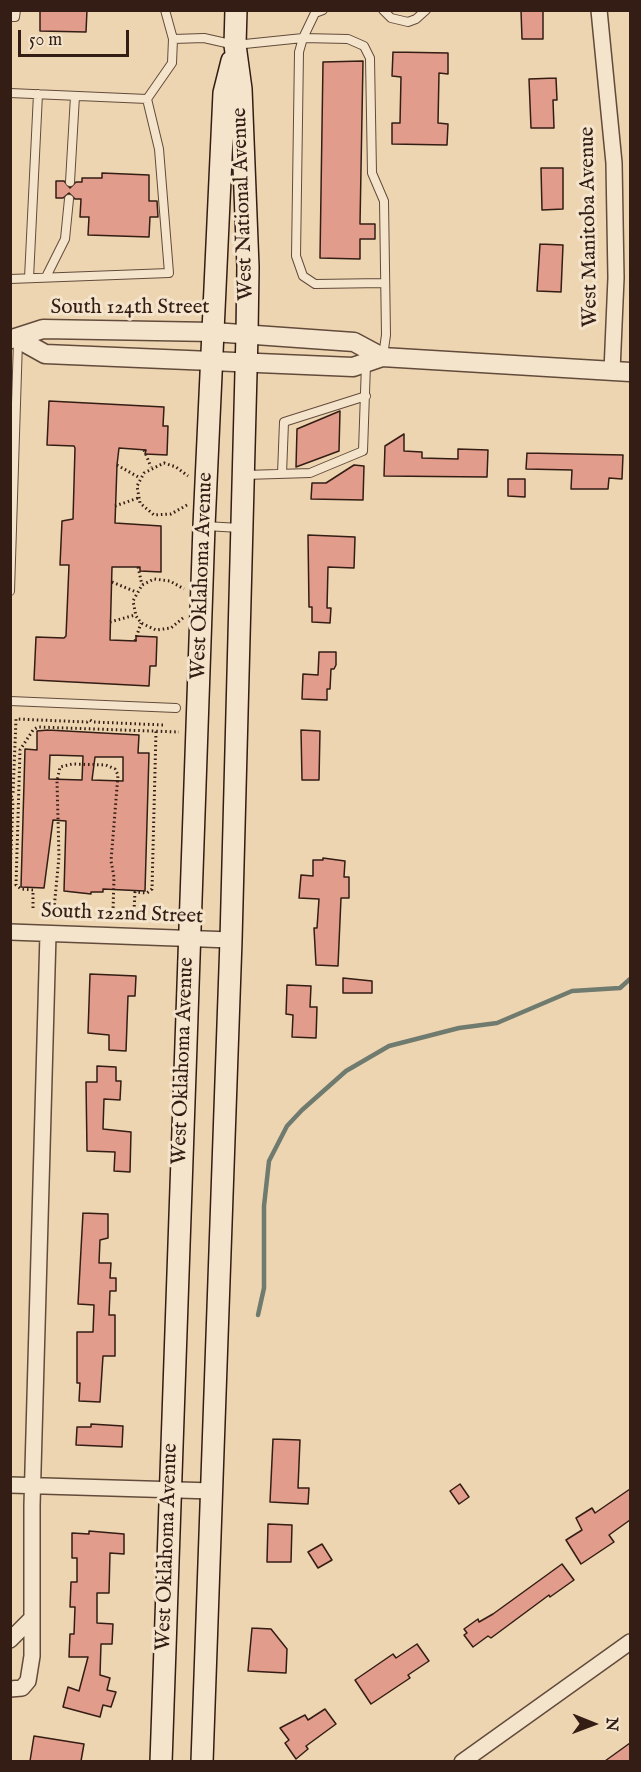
<!DOCTYPE html>
<style>
body{margin:0}
#map{position:relative;width:641px;height:1772px;overflow:hidden;background:#eed5b1;font-family:"IM FELL English",serif}
canvas{display:block}
.frame{position:absolute;inset:0;border:12px solid #331d14;pointer-events:none}
.north{position:absolute;left:563px;top:1694px;width:60px;height:60px;-webkit-text-stroke:4px #f4e4cc;paint-order:stroke;rotate:91deg;font-size:16px;font-weight:700;line-height:24px;text-align:center;color:#331d14}
.north::after{content:'';display:block;margin:auto;width:21px;height:27px;background:#331d14;clip-path:polygon(50% 0,100% 100%,50% 72%,0 100%)}
.scale{position:absolute;left:18px;top:30px;width:111px;height:27px;box-sizing:border-box;border:3px solid #331d14;border-top:0;padding-left:8px;font-size:18px;line-height:21px;white-space:nowrap;color:#331d14;-webkit-text-stroke:4px #f4e4cc;paint-order:stroke}
</style>
<div id="map">
<canvas width="641" height="1772"></canvas>
<div class="frame"></div>
<div class="north">N</div>
<div class="scale">50 m</div>
</div>
<script>
const g = document.querySelector('canvas').getContext('2d');
g.lineJoin = 'round';
const shape = rows => new Path2D(rows.map(r => 'M' + r).join(''));
function trace(path, color, width, dash) { g.strokeStyle = color; g.lineWidth = width; g.lineCap = dash ? 'butt' : 'round'; g.setLineDash(dash || []); g.stroke(path); }
function fillPath(path, color) { g.fillStyle = color; g.fill(path, 'evenodd'); }
function write(font, color, halo, rows, align = 'center') {
  g.font = font + ' "IM FELL English",serif'; g.lineWidth = 6; g.setLineDash([]); g.textBaseline = 'middle'; g.strokeStyle = halo; g.fillStyle = color; for (const [text, x, y, turn = 0] of rows) {
    g.save(); g.translate(x, y); g.rotate((+turn || 0) * Math.PI / 180); g.textAlign = isNaN(turn) ? turn : align; if (halo) g.strokeText(text, 0, 0); g.fillText(text, 0, 0); g.restore();
  }
}
const stream = shape([
 [258,1315,264,1288,264,1206,269,1161,287,1126,302,1110,346,1071,389,1046,459,1028,497,1023,572,991,620,988,630,979]
]);
const building = shape([
 [40,10,87,10,86,32,40,31,40,10],
 [521,10,543,10,543,39,522,39,521,10],
 [393,52,448,53,448,74,439,73,438,123,448,124,447,145,392,144,392,123,400,123,401,77,392,76,393,52],
 [363,61,360,224,375,224,375,239,360,239,360,259,320,258,323,62,363,61],
 [556,78,557,100,553,100,554,128,531,128,529,79,556,78],
 [541,168,563,168,563,209,542,210,541,168],
 [102,173,149,175,149,201,157,201,158,217,150,217,149,237,88,235,89,217,80,217,81,199,75,199,69,193,63,198,56,198,56,181,64,181,70,188,76,182,82,182,82,178,102,178,102,173],
 [540,244,563,245,561,292,537,291,540,244],
 [49,401,164,407,163,426,168,426,167,455,145,454,146,450,119,448,117,465,115,523,161,526,161,572,140,571,140,567,112,567,110,640,136,641,136,636,157,637,156,666,150,666,149,686,34,680,36,637,64,638,66,636,69,565,60,565,62,521,73,519,75,448,74,446,47,445,49,401],
 [340,411,339,451,296,467,297,429,340,411],
 [404,434,404,451,422,452,422,458,458,459,458,449,488,450,487,477,384,476,385,446,404,434],
 [527,453,623,455,622,479,609,478,608,489,571,489,572,470,526,469,527,453],
 [354,465,364,466,363,500,311,499,312,483,326,483,354,465],
 [508,479,525,479,525,497,508,496,508,479],
 [308,535,355,537,354,568,328,567,327,608,331,608,330,623,312,622,312,607,309,607,308,535],
 [319,652,336,652,336,665,334,669,331,669,330,689,327,689,327,700,302,699,303,674,318,675,319,652],
 [48,730,139,735,138,753,149,753,145,891,103,889,103,892,91,892,91,894,64,891,66,821,53,820,44,888,21,887,25,749,37,750,37,731,48,730],
 [50,755,83,756,82,780,49,779,50,755],
 [95,757,123,757,123,781,92,780,95,757],
 [301,730,320,731,319,780,302,780,301,730],
 [323,858,345,861,344,877,349,877,349,898,341,898,338,966,316,965,314,928,317,928,319,899,299,898,301,875,313,876,313,860,323,860,323,858],
 [90,974,136,976,135,996,128,996,126,1051,109,1050,109,1035,88,1033,90,974],
 [343,978,372,981,372,993,343,993,343,978],
 [287,985,311,986,310,1007,317,1007,316,1038,292,1037,293,1015,286,1014,287,985],
 [97,1066,116,1067,116,1081,121,1081,120,1100,104,1099,103,1129,131,1132,130,1172,114,1171,115,1152,87,1151,86,1082,97,1082,97,1066],
 [83,1213,108,1214,108,1238,100,1240,99,1263,111,1263,110,1278,116,1278,116,1291,110,1291,109,1315,115,1315,115,1356,103,1356,100,1402,79,1401,80,1383,77,1383,77,1332,93,1332,94,1305,78,1304,83,1213],
 [91,1424,123,1426,122,1447,76,1445,77,1427,91,1427,91,1424],
 [273,1439,300,1440,298,1488,309,1488,308,1504,270,1502,273,1439],
 [460,1484,469,1497,459,1504,450,1491,460,1484],
 [630,1489,630,1520,609,1535,614,1542,581,1564,566,1540,582,1530,576,1518,592,1508,595,1513,630,1489],
 [268,1524,292,1525,291,1562,267,1562,268,1524],
 [89,1531,124,1534,124,1554,110,1553,109,1593,97,1593,97,1623,113,1624,112,1644,101,1644,100,1675,110,1678,107,1690,116,1692,111,1707,103,1705,100,1717,63,1707,68,1687,79,1691,88,1657,69,1657,70,1634,74,1634,75,1607,70,1607,71,1582,77,1582,77,1558,72,1558,72,1533,89,1534,89,1531],
 [322,1544,332,1560,318,1568,308,1552,322,1544],
 [562,1564,574,1580,550,1597,549,1595,491,1638,488,1636,473,1647,464,1635,467,1633,464,1629,478,1619,479,1622,493,1614,562,1564],
 [252,1628,271,1629,287,1649,286,1673,248,1671,252,1628],
 [417,1644,429,1661,408,1675,410,1678,371,1704,355,1680,393,1654,396,1658,417,1644],
 [325,1709,336,1724,306,1746,308,1749,296,1759,285,1743,289,1740,280,1728,305,1715,308,1720,325,1709],
 [34,1736,84,1744,81,1761,30,1761,34,1736],
 [630,1743,630,1761,605,1761,630,1743]
]);
const path = shape([
 [144,450,151,467],
 [117,465,140,478],
 [187,505,171,514,154,515,140,503,137,486,144,473,164,463,176,467,188,476],
 [115,506,138,498],
 [138,567,142,585],
 [112,582,136,592],
 [183,618,171,628,156,630,141,623,136,616,133,601,142,585,154,579,170,581,184,589],
 [110,622,135,615],
 [135,641,141,623],
 [10,877,13,801,11,797,13,794,16,719,87,722,90,720,93,722,164,725],
 [33,908,33,890,21,889,16,885,20,750,33,730,38,727,179,732],
 [54,909,59,857,57,781,60,767,72,764,106,765,115,769,118,775,111,861,114,877,113,911],
 [134,911,135,892,147,893,152,889,156,731]
]);
const service = shape([
 [165,10,173,39,204,38,235,45,303,38,315,13,323,10],
 [383,10,391,18,408,22,416,19,426,10],
 [10,17,15,17,16,10],
 [10,93,147,99],
 [70,182,75,96],
 [46,277,65,239,69,199],
 [29,278,38,94],
 [10,279,169,273,159,149,147,99,172,63,173,39],
 [383,356,386,335,384,201,372,173,370,58,364,46,348,39,303,38,299,52,296,256,303,276,315,284,384,283],
 [282,474,284,422,366,396],
 [245,475,310,473,363,451,366,364],
 [205,526,240,528],
 [10,591,18,341],
 [10,701,176,708]
]);
const minor = shape([
 [599,10,614,163,616,278,612,371],
 [10,932,231,940],
 [10,1485,213,1491],
 [10,1640,31,1619],
 [10,1689,22,1688,28,1681,32,1656,32,1505,48,934],
 [462,1762,630,1642]
]);
const tertiary = shape([
 [12,339,43,329,213,332,354,342,382,357],
 [18,339,45,354,353,367,382,357,630,372]
]);
const secondary = shape([
 [161,1762,204,526,224,93,232,61],
 [202,1762,231,940,247,334,248,267,241,89,235,45,236,10]
]);
const streetNames = [
 ["West National Avenue",244,204,-92],
 ["West Manitoba Avenue",590,227,-91],
 ["South 124th Street",130,309],
 ["West Oklahoma Avenue",203,576,-88],
 ["South 122nd Street",122,915,2],
 ["West Oklahoma Avenue",184,1061,-88],
 ["West Oklahoma Avenue",168,1547,-88]
];
trace(stream, '#707b6f', 4.5);
fillPath(building, '#e19c8b');
trace(building, '#331d14', 1.5);
trace(service, '#624b3b', 10);
trace(minor, '#624b3b', 18);
trace(tertiary, '#624b3b', 21);
trace(secondary, '#331d14', 24);
trace(path, '#331d14', 3, [1.5, 3]);
trace(service, '#f4e4cc', 8);
trace(minor, '#f4e4cc', 15);
trace(tertiary, '#f4e4cc', 18);
trace(secondary, '#f4e4cc', 21);
write('21px', '#331d14', '#f4e4cc', streetNames);
</script>
